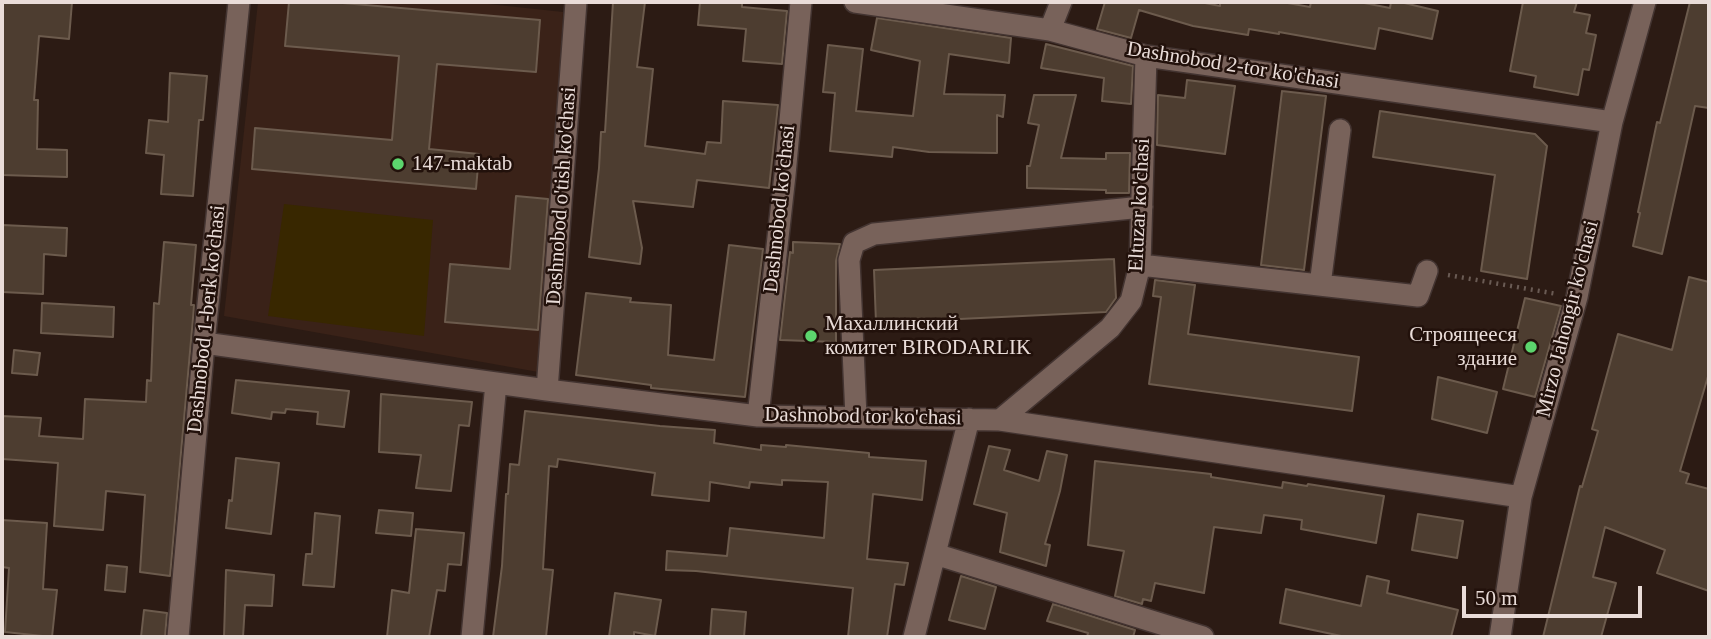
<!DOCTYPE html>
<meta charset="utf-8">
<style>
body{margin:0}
#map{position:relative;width:1711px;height:639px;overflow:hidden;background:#2c1b14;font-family:"Times New Roman",serif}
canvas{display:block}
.frame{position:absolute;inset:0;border:4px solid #e9dcd8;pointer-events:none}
.scale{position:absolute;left:1462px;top:586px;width:180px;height:32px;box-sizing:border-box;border:4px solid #e9dcd8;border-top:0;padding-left:9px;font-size:21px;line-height:24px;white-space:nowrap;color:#e9dcd8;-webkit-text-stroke:5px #22110b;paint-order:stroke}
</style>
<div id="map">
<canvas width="1711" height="639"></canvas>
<div class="frame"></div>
<div class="scale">50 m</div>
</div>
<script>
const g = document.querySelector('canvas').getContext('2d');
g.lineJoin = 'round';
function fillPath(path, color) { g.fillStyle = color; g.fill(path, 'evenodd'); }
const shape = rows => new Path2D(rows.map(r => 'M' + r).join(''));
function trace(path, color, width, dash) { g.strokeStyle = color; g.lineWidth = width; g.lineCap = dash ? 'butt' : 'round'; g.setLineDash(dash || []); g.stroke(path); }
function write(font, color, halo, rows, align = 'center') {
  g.font = font + ' "Times New Roman",serif'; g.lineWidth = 5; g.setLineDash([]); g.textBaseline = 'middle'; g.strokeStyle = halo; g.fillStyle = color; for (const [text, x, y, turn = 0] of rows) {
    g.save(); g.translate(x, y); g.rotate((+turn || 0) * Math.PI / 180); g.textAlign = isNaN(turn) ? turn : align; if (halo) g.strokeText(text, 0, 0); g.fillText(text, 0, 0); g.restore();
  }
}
const built = shape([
 [258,2,470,2,563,12,544,373,224,316]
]);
const green = shape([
 [284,204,433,220,424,336,268,316]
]);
const building = shape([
 [2,2,72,2,69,39,39,36,34,100,38,100,37,149,67,150,67,177,2,175,2,2],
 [289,2,331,2,540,20,536,72,437,64,429,149,479,154,476,189,252,169,255,128,392,140,399,56,285,46,289,2],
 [613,2,645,2,637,67,653,69,645,146,705,154,707,142,721,143,723,101,778,105,769,188,697,180,693,207,633,201,642,248,640,264,589,257,599,168,601,132,605,132,613,2],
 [700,2,742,2,742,7,787,11,782,64,743,61,746,29,698,25,700,2],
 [1105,2,1200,2,1220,6,1220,2,1282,2,1310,7,1311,2,1359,2,1390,8,1391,2,1400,2,1438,11,1432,39,1379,28,1375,49,1279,32,1279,34,1249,29,1248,35,1193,26,1139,10,1131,38,1097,29,1105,2],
 [1523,2,1577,2,1574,12,1590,15,1586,33,1596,35,1589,70,1583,69,1578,95,1534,87,1536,76,1510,71,1523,2],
 [1690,2,1709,2,1709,108,1695,106,1662,254,1633,246,1640,213,1638,212,1657,122,1660,123,1690,2],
 [877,18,1011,38,1009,63,949,54,944,94,1005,95,1003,117,997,115,997,153,929,152,893,147,892,157,830,151,835,93,823,92,828,45,863,49,856,111,913,116,920,61,871,50,877,18],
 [1046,44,1133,66,1131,104,1102,101,1104,78,1041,68,1046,44],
 [170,73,207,76,203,120,199,120,193,196,161,194,164,155,146,153,149,120,168,122,170,73],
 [1187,80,1235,86,1225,154,1157,145,1158,95,1185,98,1187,80],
 [1282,91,1326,96,1304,270,1261,265,1282,91],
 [1034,95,1076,95,1061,158,1106,159,1106,153,1130,153,1129,193,1106,193,1106,190,1027,188,1027,166,1030,166,1039,125,1028,123,1034,95],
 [1380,111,1535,134,1547,146,1527,279,1481,271,1495,175,1373,157,1380,111],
 [516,196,548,199,538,330,445,322,450,264,510,269,516,196],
 [2,225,67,228,66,256,44,254,43,294,2,292,2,225],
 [164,242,196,245,191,305,194,305,193,318,170,576,140,572,145,495,106,491,103,530,54,526,58,463,2,459,2,416,41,418,39,436,83,439,85,399,146,402,147,380,151,381,154,303,159,304,164,242],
 [793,242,840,244,836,261,836,342,780,340,790,252,793,253,793,242],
 [729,245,763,249,745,397,651,388,651,385,576,375,586,293,631,298,630,302,671,305,668,355,714,360,729,245],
 [1114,259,1116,298,1106,312,876,323,874,270,1114,259],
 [1689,277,1709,282,1709,373,1680,471,1689,474,1686,483,1709,489,1709,591,1657,573,1665,550,1605,527,1593,577,1616,583,1601,637,1543,637,1580,486,1582,487,1598,431,1592,429,1618,334,1672,350,1689,277],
 [1155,280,1195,285,1188,334,1359,357,1352,411,1149,384,1161,297,1153,296,1155,280],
 [1525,298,1561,306,1535,397,1503,389,1525,298],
 [42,303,114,307,113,337,41,333,42,303],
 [14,350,40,353,37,375,12,373,14,350],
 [1438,377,1497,392,1487,433,1432,419,1438,377],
 [236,380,349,391,344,427,317,424,318,412,286,409,285,413,272,412,271,419,232,413,236,380],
 [381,394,472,402,469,426,459,425,451,491,416,488,421,455,379,452,381,394],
 [525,411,660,426,715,430,714,443,761,450,761,445,786,447,786,445,869,453,869,457,926,461,922,500,873,494,867,559,908,563,904,585,895,584,887,637,848,637,853,588,696,571,666,570,667,551,727,556,730,528,824,538,828,482,782,480,782,485,750,482,749,488,710,482,709,501,652,495,655,473,558,459,557,467,549,466,543,569,553,570,546,637,493,637,502,566,506,494,508,494,510,464,519,465,525,411],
 [989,446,1010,450,1004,470,1039,481,1047,451,1067,455,1060,491,1045,544,1050,545,1046,566,1000,552,1007,513,974,504,989,446],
 [236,458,279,463,271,534,226,528,229,500,232,501,236,458],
 [1095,461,1211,474,1211,477,1282,488,1283,482,1307,486,1308,484,1384,496,1376,543,1301,529,1302,520,1264,515,1261,533,1214,527,1204,593,1155,583,1151,601,1143,599,1142,604,1115,596,1124,551,1088,545,1095,461],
 [379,510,413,513,411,536,376,533,379,510],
 [315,513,340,516,334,587,303,585,306,554,312,554,315,513],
 [1418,514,1463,521,1457,558,1412,550,1418,514],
 [2,520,47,523,43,589,57,590,52,637,5,632,9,568,2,567,2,520],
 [416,529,464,533,461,565,448,564,445,591,437,590,429,637,387,637,392,590,409,593,416,529],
 [107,565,127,567,125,592,105,590,107,565],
 [226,570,274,575,272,606,245,605,243,637,224,637,226,570],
 [961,576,996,587,985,629,949,620,961,576],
 [1367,576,1389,581,1387,593,1458,610,1451,637,1346,637,1280,623,1286,589,1361,606,1367,576],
 [615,593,661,600,655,636,634,632,634,637,609,637,615,593],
 [1053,604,1135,630,1133,637,1087,637,1088,633,1047,621,1053,604],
 [712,609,746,612,744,637,710,637,712,609],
 [144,610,167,613,165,637,141,637,144,610]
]);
const path = shape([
 [1448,275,1557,294]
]);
const minor = shape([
 [855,2,1050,30,1146,56,1612,122],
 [1050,30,1061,2],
 [1140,265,1418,296,1427,271],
 [1320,285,1340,130],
 [204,343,547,390,758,416,1000,420,1521,497],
 [547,390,576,2],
 [758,416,785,175,801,2],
 [856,417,849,260,854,243,874,234,1142,207],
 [1000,420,1110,328,1131,301,1140,265,1146,56],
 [935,554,1203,637],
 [178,637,204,343,239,2],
 [472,637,496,383],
 [914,637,969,419],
 [1500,637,1521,497,1577,297,1612,122,1645,2]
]);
const markers = [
 [398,164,7,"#5cd56d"],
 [811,336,7,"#5cd56d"],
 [1531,347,7,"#5cd56d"]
];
const streetNames = [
 ["Dashnobod 2-tor ko'chasi",1233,66,9],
 ["Dashnobod o'tish ko'chasi",562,196,-86],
 ["Eltuzar ko'chasi",1140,205,-87],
 ["Dashnobod ko'chasi",780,209,-84],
 ["Dashnobod 1-berk ko'chasi",207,319,-84],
 ["Mirzo Jahongir ko'chasi",1568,319,-76],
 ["Dashnobod tor ko'chasi",863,417,1]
];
const poiNames = [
 ["147-maktab",412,164],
 ["Махаллинский",825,324],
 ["комитет BIRODARLIK",825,348],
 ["Строящееся",1517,335,"right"],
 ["здание",1517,359,"right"]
];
fillPath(built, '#3a2218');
fillPath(green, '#382700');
fillPath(building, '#4d3d30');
trace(building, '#6c5b4d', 2);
trace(minor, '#433431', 24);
trace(path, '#6a5b54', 4.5, [2, 5]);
trace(minor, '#78625a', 21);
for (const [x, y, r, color] of markers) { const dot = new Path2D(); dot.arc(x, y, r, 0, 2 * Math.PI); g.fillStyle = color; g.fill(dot); trace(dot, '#22110b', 2.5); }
write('21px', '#e9dcd8', '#22110b', streetNames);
write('21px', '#e9dcd8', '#22110b', poiNames, 'left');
</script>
